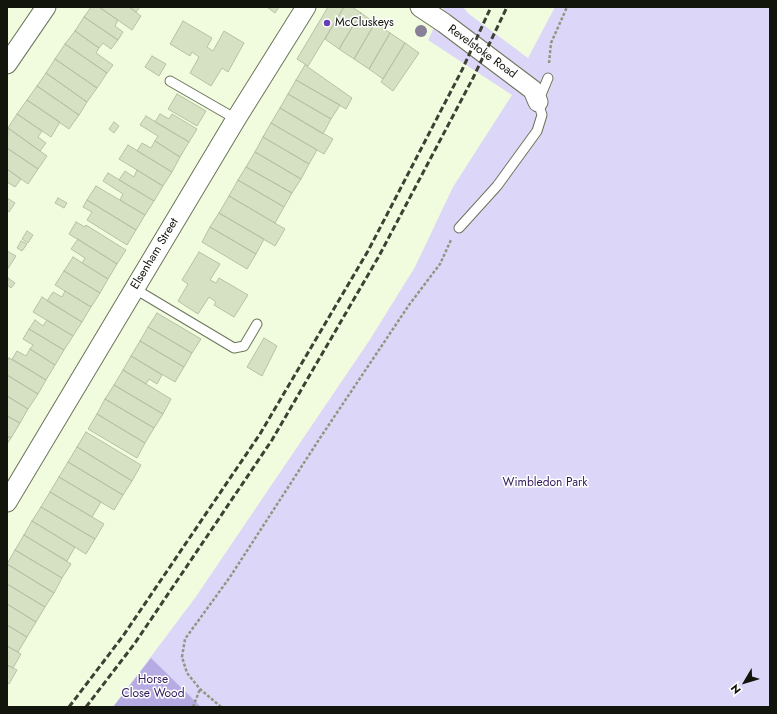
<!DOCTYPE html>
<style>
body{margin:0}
#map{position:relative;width:777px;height:714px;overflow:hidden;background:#f1fcde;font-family:Jost,sans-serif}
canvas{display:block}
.frame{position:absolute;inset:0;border:8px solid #12150b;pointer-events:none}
.north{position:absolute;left:725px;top:662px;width:40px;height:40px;-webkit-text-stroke:3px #fff;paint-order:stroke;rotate:232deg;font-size:11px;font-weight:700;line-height:16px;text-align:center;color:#12150b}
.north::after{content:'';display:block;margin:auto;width:14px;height:18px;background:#12150b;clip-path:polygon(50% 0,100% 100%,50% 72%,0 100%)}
</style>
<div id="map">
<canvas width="777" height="714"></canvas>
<div class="frame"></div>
<div class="north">N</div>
</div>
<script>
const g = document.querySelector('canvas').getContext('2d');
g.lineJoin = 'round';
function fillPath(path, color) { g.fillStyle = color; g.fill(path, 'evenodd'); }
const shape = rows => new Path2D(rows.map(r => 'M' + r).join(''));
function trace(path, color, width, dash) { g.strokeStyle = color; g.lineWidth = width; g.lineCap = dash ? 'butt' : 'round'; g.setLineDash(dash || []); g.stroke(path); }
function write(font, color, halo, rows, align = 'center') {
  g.font = font + ' Jost,sans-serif'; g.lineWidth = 3; g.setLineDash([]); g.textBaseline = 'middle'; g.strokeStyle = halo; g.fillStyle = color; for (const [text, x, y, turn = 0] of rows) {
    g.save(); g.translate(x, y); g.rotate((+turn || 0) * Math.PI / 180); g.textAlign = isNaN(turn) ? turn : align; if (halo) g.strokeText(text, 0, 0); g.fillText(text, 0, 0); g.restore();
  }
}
const green = shape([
 [444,7,463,7,469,14,528,58,555,7,770,7,770,707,113,707,195,598,369,341,415,267,453,187,512,95,428,40]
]);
const forest = shape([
 [151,658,201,707,113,707]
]);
const building = shape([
 [91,7,99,7,118,20,115,26,123,32,118,40,84,17,91,7],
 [99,7,129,7,141,16,132,30,99,7],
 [129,7,140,7,136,12,129,7],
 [267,7,279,7,275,13,267,7],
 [328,7,344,7,308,66,297,59,328,7],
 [344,7,352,7,361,13,339,49,325,39,344,7],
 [361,13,375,23,354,59,339,49,361,13],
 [84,17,118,40,111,49,103,43,99,48,75,31,84,17],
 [183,21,212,38,207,47,213,51,224,31,244,43,228,72,222,68,211,86,190,73,199,57,192,52,190,56,170,44,183,21],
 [375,23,390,33,369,69,354,59,375,23],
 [75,31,99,48,96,53,113,65,107,73,65,44,75,31],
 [390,33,405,43,383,79,369,69,390,33],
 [405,43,419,53,393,91,381,82,405,43],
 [65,44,107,73,97,88,55,59,65,44],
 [152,56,166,64,159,76,145,67,152,56],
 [55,59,97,88,87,102,46,73,55,59],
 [305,65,352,98,346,109,296,80,305,65],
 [46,73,87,102,79,115,37,86,46,73],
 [296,80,340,105,331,119,288,94,296,80],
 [37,86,79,115,69,129,27,100,37,86],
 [177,94,206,111,197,126,168,109,177,94],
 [288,94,331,119,323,134,280,108,288,94],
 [27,100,60,122,51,137,17,114,27,100],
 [280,108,333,139,324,154,271,123,280,108],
 [17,114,42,131,38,137,46,143,40,151,8,128,17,114],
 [160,114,169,119,172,114,197,129,189,142,155,122,160,114],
 [146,116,189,142,180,157,155,141,158,136,140,125,146,116],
 [114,122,119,126,114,133,109,129,114,122],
 [271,123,317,150,309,164,263,137,271,123],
 [8,128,47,156,38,169,7,148,8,128],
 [263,137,309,164,301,179,255,152,263,137],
 [155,141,180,157,172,172,137,151,142,143,151,148,155,141],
 [128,145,172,172,163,186,119,159,128,145],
 [7,148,38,169,28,184,7,169,7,148],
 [255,152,301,179,292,193,246,167,255,152],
 [246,167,292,193,284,207,238,180,246,167],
 [7,169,21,179,15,187,7,182,7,169],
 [137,170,163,186,154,201,119,180,125,171,134,177,137,170],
 [108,173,154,201,145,215,120,200,123,194,103,181,108,173],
 [238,180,284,207,275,223,229,196,238,180],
 [96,186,145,215,136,230,87,200,96,186],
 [229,196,285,229,275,246,219,213,229,196],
 [7,198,15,203,9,212,7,210,7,198],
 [58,198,67,203,64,208,55,203,58,198],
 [87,200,136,230,127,245,87,220,92,212,83,207,87,200],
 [219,213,264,239,256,254,210,227,219,213],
 [76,222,85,227,86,225,126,250,117,264,69,234,76,222],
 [210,227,256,254,247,269,202,242,210,227],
 [27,231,33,235,28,243,22,239,27,231],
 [78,239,117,264,108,279,82,263,85,258,71,249,78,239],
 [21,241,27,244,22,251,17,248,21,241],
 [7,251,16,256,7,270,7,251],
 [199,252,220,264,210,280,216,283,219,278,248,295,234,317,214,305,216,302,209,297,198,314,178,301,188,284,182,280,199,252],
 [73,257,108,279,100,293,64,271,73,257],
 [64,271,100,293,91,307,55,285,64,271],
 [8,278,15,283,11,288,7,285,8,278],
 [65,291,91,307,82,322,47,301,53,292,62,297,65,291],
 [42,297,82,322,73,336,33,312,42,297],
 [157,313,201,339,192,353,148,327,157,313],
 [35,320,43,326,47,320,73,336,64,350,29,329,35,320],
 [148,327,192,353,184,367,140,341,148,327],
 [29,329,64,350,55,365,30,349,33,345,23,339,29,329],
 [264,338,277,346,262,376,247,367,264,338],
 [140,341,184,367,175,382,131,356,140,341],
 [30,349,55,365,46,380,12,359,17,351,26,356,30,349],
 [131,356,162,375,157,384,149,379,146,384,123,370,131,356],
 [9,358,46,380,38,394,7,375,7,361,9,358],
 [123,370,171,399,163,414,114,385,123,370],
 [7,375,38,394,28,409,7,396,7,375],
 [114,385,163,414,154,428,105,399,114,385],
 [7,396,28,409,20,423,7,416,7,396],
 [105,399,154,428,145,443,97,414,105,399],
 [97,414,145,443,137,458,88,429,97,414],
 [7,416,20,423,11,438,7,436,7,416],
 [86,432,141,465,132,481,77,447,86,432],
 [7,436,11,438,7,444,7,436],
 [77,447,132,481,123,495,68,462,77,447],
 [68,462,123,495,114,510,59,477,68,462],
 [59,477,101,502,92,517,50,492,59,477],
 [50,492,104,524,95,539,41,507,50,492],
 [41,507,95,539,86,554,32,521,41,507],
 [32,521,75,547,67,561,24,535,32,521],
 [24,535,71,564,62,578,15,550,24,535],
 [15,550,62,578,54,593,7,564,15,550],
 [7,564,54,593,45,607,7,584,7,564],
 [7,584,45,607,36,622,7,604,7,584],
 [7,604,36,622,27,637,7,625,7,604],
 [7,625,27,637,18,652,7,646,7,625],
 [7,646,21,654,13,668,7,665,7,646],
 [7,665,17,670,9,684,7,683,7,665]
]);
const path = shape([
 [549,63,551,43,567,7],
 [193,707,200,689],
 [221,707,200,689,187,673,182,657,185,639,230,577,320,438,409,305,440,264,451,240]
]);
const service = shape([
 [170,81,236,119],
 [459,228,497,186,537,131,542,115,538,102,548,78],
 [135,289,234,348,244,346,257,324]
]);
const minor = shape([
 [420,7,444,23,533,90,538,102],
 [7,64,46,7],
 [7,502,236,119,306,7]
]);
const rail = shape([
 [69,707,123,636,260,434,368,251,462,70,491,7],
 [86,707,135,643,272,440,379,256,473,78,507,7]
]);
const trees = [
 [421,31]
];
const markers = [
 [327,23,4,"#663eb6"]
];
const poiNames = [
 ["McCluskeys",335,23]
];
const streetNames = [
 ["Revelstoke Road",482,52,36],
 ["Elsenham Street",155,254,-59]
];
const parkNames = [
 ["Wimbledon Park",545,483],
 ["Horse",153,680],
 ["Close Wood",153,694]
];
fillPath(green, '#dcd6f9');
fillPath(forest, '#b7abe4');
fillPath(building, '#d6e0c3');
trace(building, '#b6c0a4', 1);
trace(service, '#6c755b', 11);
trace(minor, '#6c755b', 21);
trace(path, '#909782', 2.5, [3, 2]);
trace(service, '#fff', 9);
trace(minor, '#fff', 19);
trace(rail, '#3d4133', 3, [6, 3]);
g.fillStyle = '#878097';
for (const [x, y] of trees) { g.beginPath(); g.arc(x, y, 6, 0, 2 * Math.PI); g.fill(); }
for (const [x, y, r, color] of markers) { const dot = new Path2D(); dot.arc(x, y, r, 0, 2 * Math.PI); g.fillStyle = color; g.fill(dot); trace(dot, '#fff', 1.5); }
write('12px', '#12150b', '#fff', poiNames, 'left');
write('12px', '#12150b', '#fff', streetNames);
write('12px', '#311b5d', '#fff', parkNames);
</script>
